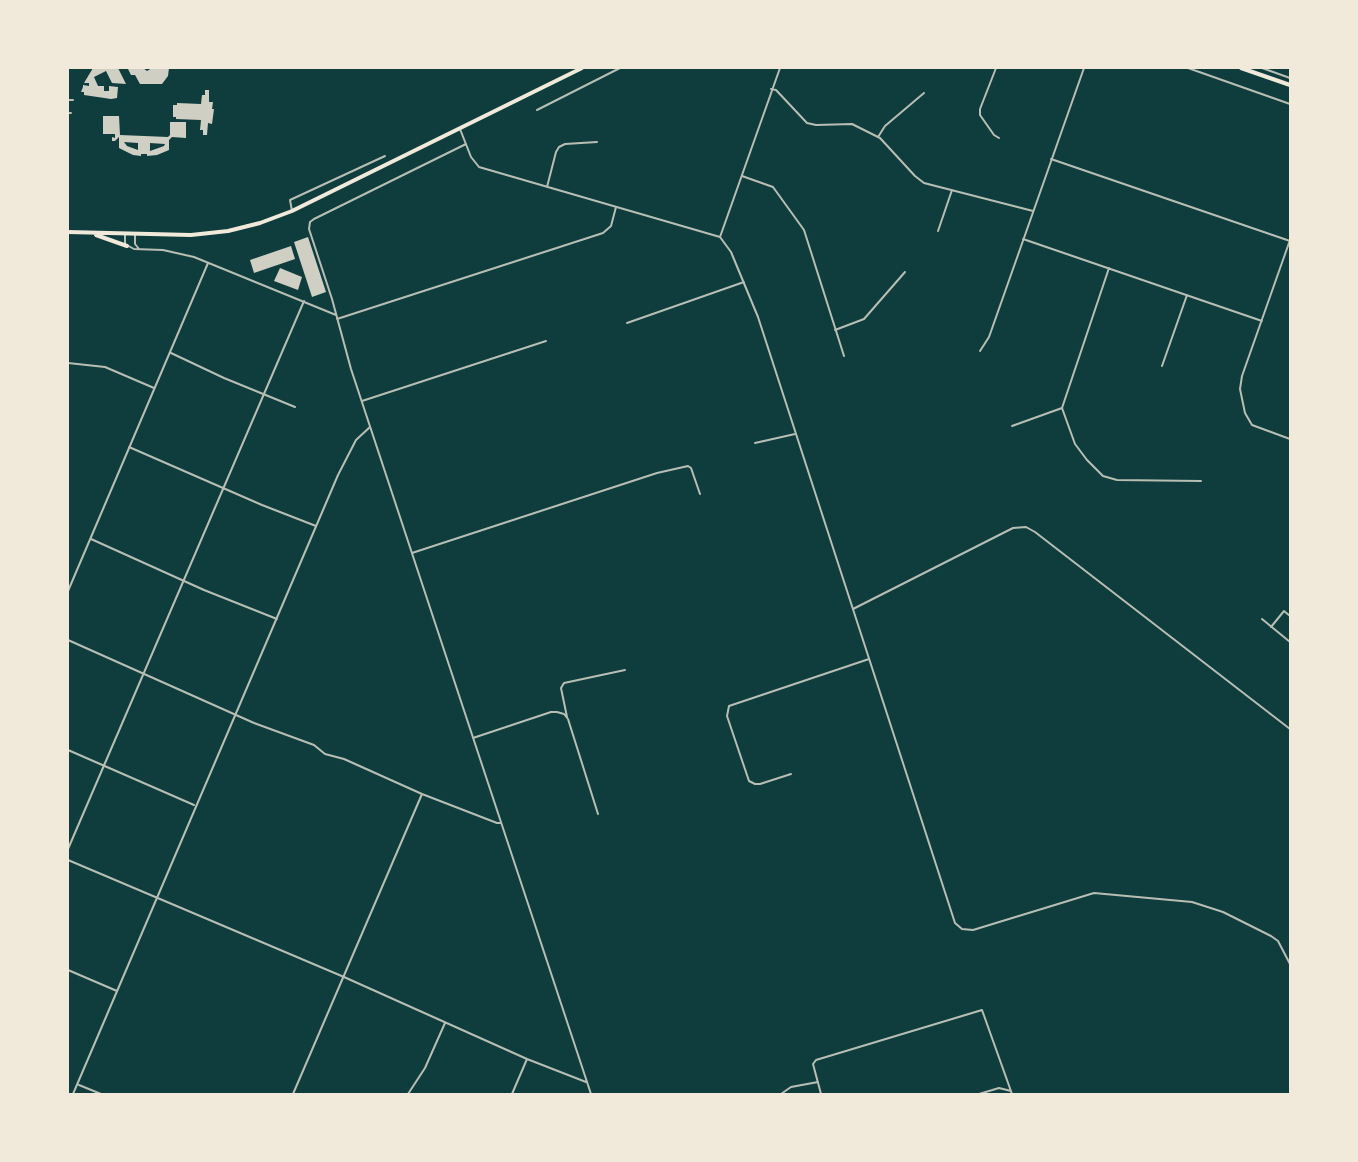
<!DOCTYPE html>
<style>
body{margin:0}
#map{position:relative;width:1358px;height:1162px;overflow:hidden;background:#0f3d3e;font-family:Commissioner,sans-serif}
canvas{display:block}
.frame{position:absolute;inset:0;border:69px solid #f1e9da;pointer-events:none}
</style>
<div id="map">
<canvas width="1358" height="1162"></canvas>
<div class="frame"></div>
</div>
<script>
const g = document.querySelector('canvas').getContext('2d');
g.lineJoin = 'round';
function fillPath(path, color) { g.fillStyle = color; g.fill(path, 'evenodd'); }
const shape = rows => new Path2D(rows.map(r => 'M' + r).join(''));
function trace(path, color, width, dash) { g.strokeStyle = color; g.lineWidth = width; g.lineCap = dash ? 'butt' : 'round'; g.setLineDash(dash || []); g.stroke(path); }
const building = shape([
 [93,68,118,68,126,84,112,83,106,71,94,77,98,86,104,86,104,91,109,91,109,86,118,87,117,98,111,99,84,95,84,92,81,92,83,87,83,85,89,86,89,83,84,83],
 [130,68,143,68,147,71,152,68,169,68,168,76,162,84,140,84,135,75,131,75,128,69],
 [205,90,209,90,209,102,213,102,212,109,214,109,212,124,208,123,207,135,203,135,203,130,200,130,201,120,176,119,176,117,173,117,173,105,177,105,177,103,201,104,202,95,205,95],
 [103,116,119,116,120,135,168,137,170,135,170,122,186,122,186,138,172,137,169,140,169,150,157,155,147,156,147,154,141,154,141,156,133,155,119,148,119,137,115,141,112,141,112,137,115,138,115,134,103,134],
 [124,142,138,143,138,150,127,146],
 [150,143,165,144,164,146,150,151],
 [308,237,326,292,312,297,294,242],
 [291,246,295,259,254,273,250,260],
 [280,268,302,277,298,290,274,281]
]);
const minor = shape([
 [996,68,980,109,980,115,994,135,999,138],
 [1188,68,1290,104],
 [1262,68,1290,78],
 [771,89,776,90,807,123,816,125,852,124,880,138,915,176,924,183,1033,211],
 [68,100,73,100],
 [537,110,620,68],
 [68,113,71,113],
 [460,129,471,157,479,167,720,237],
 [878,137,885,126,924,93],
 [466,144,314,219,310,222,309,229,332,299,351,369,591,1094],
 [1051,159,1290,241],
 [742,176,773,187,804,230,844,356],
 [547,187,556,152,559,147,565,144,597,142],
 [292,211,290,200,385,156],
 [938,231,952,190],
 [125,235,125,244,134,249,163,250,194,257,336,315],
 [135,235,135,244,139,249],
 [720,237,731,252,758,317,955,923,962,929,973,930,1094,893,1192,902,1223,912,1271,936,1278,941,1290,964],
 [720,237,780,68],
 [1023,239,1262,321],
 [1290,240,1242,376,1240,389,1245,413,1252,425,1290,439],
 [337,319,603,233,611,226,616,207],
 [627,323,744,282],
 [835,330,864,319,905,272],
 [980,351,989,337,1084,68],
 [171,353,224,378,295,407],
 [68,363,105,367,154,388],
 [1162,366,1187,295],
 [362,401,546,341],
 [1062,408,1075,444,1087,460,1103,476,1117,480,1201,481],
 [1012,426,1062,408,1109,268],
 [755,443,795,434],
 [129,447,262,505,316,526],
 [91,539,204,590,277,619],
 [412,553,657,473,688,466,691,468,700,494],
 [68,591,208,263],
 [853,609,1013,528,1026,527,1035,532,1290,729],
 [1262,619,1290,642],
 [1271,627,1284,611,1290,616],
 [68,640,254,723,314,745,325,754,344,759,422,794,497,823,501,823],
 [567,717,561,688,564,683,625,670],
 [473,738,551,712,557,712,564,714,568,719,598,814],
 [68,750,194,805],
 [791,774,760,784,755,784,749,781,727,716,729,706,869,659],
 [68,849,304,301],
 [68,860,344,977,527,1059,586,1082],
 [68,970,117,991],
 [79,1085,101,1094],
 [73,1094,338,475,356,440,370,427],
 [293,1094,422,794],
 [408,1094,425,1068,445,1023],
 [512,1094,527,1059],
 [781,1094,791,1087,818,1082],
 [821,1094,813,1064,816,1060,982,1010,1012,1094],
 [979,1094,999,1088,1011,1091]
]);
const trunk = shape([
 [1241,68,1290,85],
 [68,232,191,235,228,231,260,223,292,211,582,68],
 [96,235,127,246]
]);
fillPath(building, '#cfcfc3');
trace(minor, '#b8beb3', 2);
trace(trunk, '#f1e9da', 4);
</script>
